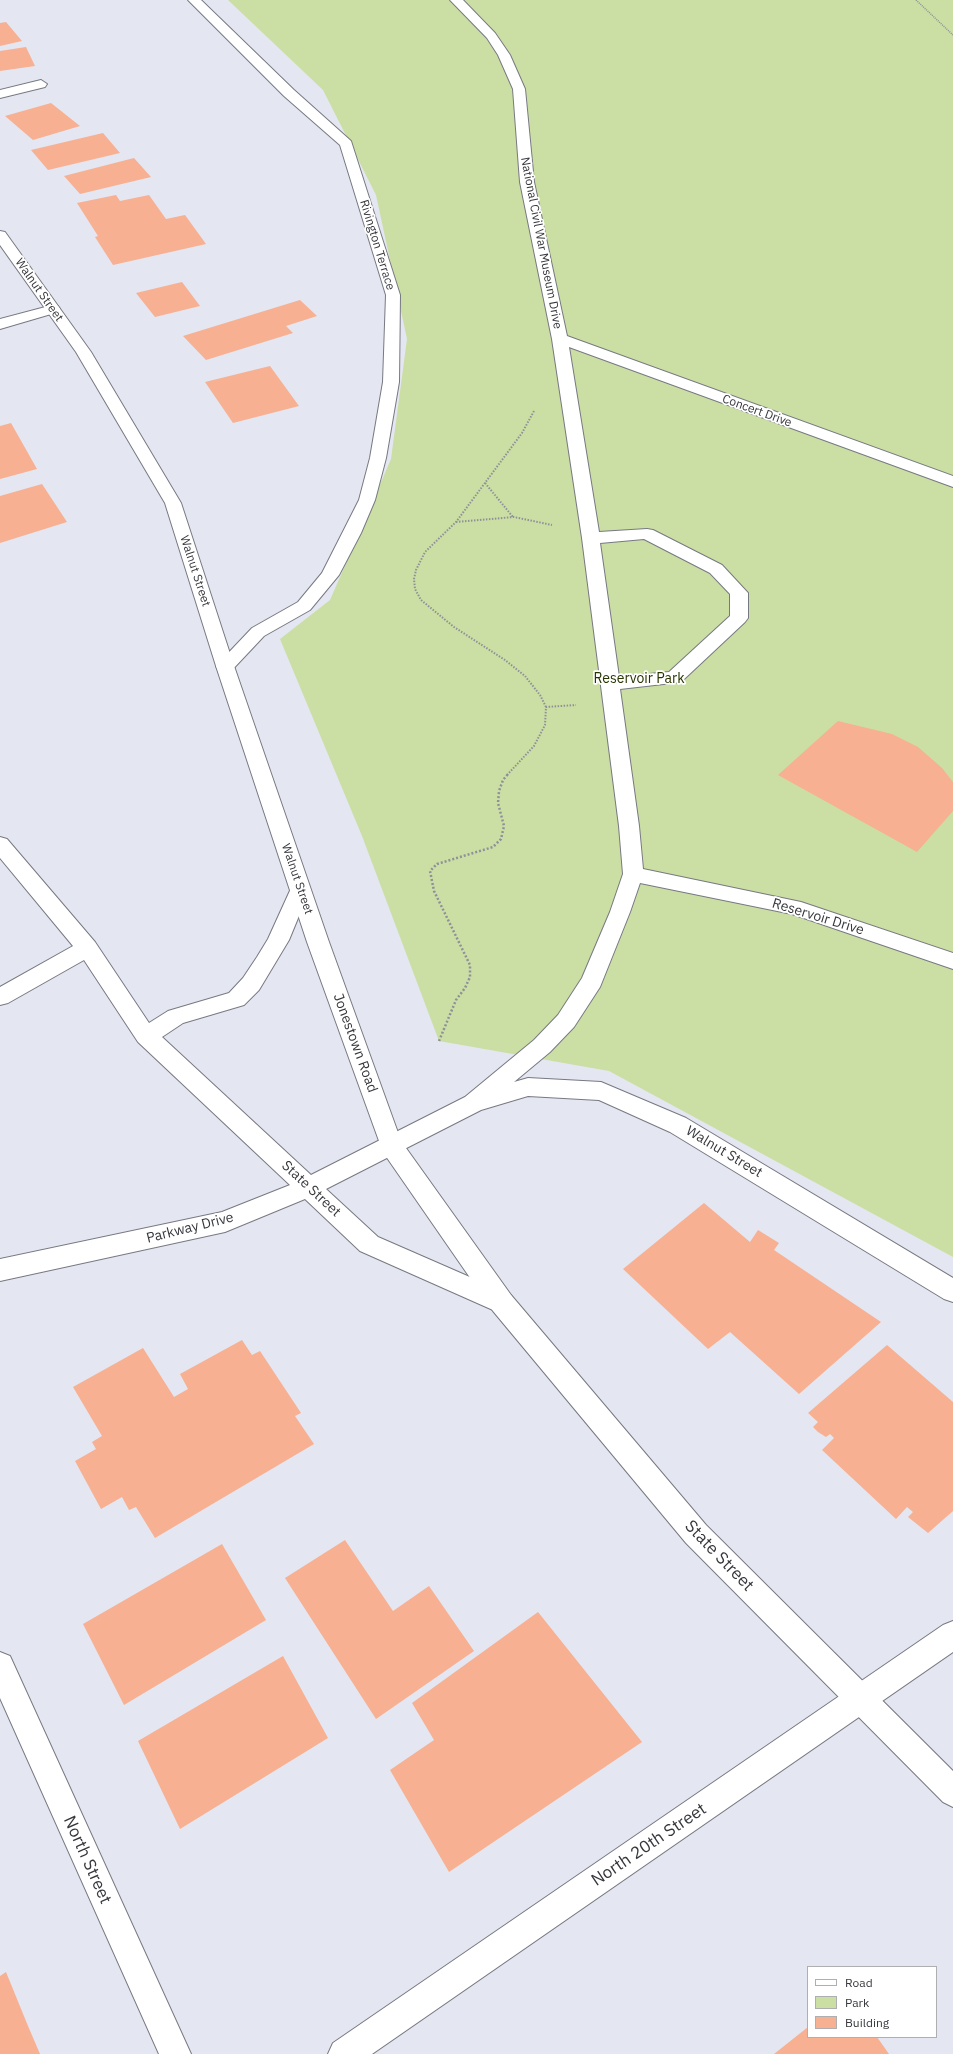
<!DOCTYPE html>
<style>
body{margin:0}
#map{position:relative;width:953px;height:2054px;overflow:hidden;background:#e4e6f1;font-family:"IBM Plex Sans",sans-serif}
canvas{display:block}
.legend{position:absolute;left:807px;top:1966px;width:130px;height:72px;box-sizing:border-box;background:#fff;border:1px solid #afafb1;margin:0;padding:5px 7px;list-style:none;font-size:12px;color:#37383c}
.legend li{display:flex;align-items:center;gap:8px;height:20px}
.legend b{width:20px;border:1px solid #afafb1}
</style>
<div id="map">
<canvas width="953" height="2054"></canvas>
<ul class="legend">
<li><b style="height:5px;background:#fff"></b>Road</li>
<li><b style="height:11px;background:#cbdfa4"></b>Park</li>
<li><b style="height:11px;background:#f7b091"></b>Building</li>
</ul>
</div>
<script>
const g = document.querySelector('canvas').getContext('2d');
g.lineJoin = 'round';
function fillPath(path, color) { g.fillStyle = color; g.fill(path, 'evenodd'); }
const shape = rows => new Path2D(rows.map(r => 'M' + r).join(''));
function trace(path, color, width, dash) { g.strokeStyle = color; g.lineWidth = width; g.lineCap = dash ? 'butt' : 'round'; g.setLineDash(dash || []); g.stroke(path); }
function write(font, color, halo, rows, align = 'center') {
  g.font = font + ' "IBM Plex Sans",sans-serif'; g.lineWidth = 3.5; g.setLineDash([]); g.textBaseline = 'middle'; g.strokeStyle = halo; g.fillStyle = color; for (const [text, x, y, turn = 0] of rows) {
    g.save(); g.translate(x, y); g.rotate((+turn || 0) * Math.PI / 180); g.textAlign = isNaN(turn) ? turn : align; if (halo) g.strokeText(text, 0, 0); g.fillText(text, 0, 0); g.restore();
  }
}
const green = shape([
 [228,0,953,0,953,1257,609,1071,439,1041,362,836,280,639,330,600,391,459,407,339,376,195,323,90]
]);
const building = shape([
 [6,22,22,41,0,46,0,23],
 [26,47,35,66,0,71,0,51],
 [51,103,80,126,33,140,5,116],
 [103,133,120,153,48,170,31,150],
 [134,158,151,177,80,194,64,176],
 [116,195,120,201,149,195,166,219,185,215,206,244,113,265,95,237,98,236,77,203],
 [182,282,200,306,155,317,136,293],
 [300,300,317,316,286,326,293,333,206,360,183,336],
 [270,366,299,406,233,423,205,382],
 [11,423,37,469,0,479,0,426],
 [42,484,67,522,0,543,0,496],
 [838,721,892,734,918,747,942,768,953,782,953,811,917,852,778,775],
 [704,1203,750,1242,758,1230,779,1243,774,1250,881,1322,799,1394,730,1332,708,1349,623,1269],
 [242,1340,252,1355,260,1351,301,1413,295,1416,314,1444,155,1538,136,1507,129,1510,122,1497,101,1509,75,1461,96,1449,92,1442,102,1436,73,1387,143,1348,174,1397,188,1389,180,1374],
 [887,1345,953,1402,953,1511,928,1533,908,1517,913,1512,907,1507,896,1519,822,1450,834,1438,830,1434,826,1437,818,1432,813,1427,818,1422,808,1413],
 [345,1540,393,1611,429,1586,474,1651,376,1719,285,1578],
 [222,1544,266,1620,124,1705,83,1624],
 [538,1612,642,1742,449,1872,390,1770,434,1740,412,1703],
 [283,1656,328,1738,180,1829,138,1741],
 [6,1972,28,2026,40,2054,0,2054,0,1976],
 [808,2027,808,2037,877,2037,889,2054,774,2054]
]);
const pathFar2 = shape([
 [916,0,953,35]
]);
const pathFar1 = shape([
 [534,411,522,433,456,522,425,552,416,570,414,579,415,589,421,600,454,627,505,660,525,676,540,695,546,707],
 [485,483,513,517],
 [456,522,514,517,552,525],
 [507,775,534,746,545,725,546,707,576,705]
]);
const path = shape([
 [439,1041,456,1000,465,988,470,977,470,965,434,891,430,871,437,864,493,847,501,839,504,826,498,803,499,791,503,780,508,774]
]);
const minor = shape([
 [188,0,201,0,294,90,351,141,400,295,399,382,386,458,375,500,361,533,339,575,310,610,264,636,232,670,225,672,218,670,216,666,252,628,298,602,322,573,359,500,370,458,383,382,386,295,340,145,284,96,188,0],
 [450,0,463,0,495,33,510,55,525,89,534,182,567,336,953,476,953,487,569,347,599,532,647,529,653,530,722,565,748,593,748,618,745,622,681,682,620,689,639,826,643,869,801,902,953,953,953,969,792,914,640,883,630,912,600,987,574,1027,550,1052,514,1082,528,1078,601,1082,686,1118,953,1278,953,1302,944,1299,670,1132,599,1100,528,1096,481,1110,326,1189,378,1237,511,1295,514,1303,511,1311,502,1314,360,1251,305,1199,225,1232,0,1281,0,1259,222,1212,290,1185,138,1042,84,960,8,1003,0,1005,0,987,73,946,0,858,0,837,7,839,95,942,149,1023,168,1011,229,993,243,978,257,957,268,939,293,884,300,881,307,884,310,889,289,940,259,990,244,1005,183,1023,162,1037,311,1175,465,1097,534,1040,558,1015,582,978,610,912,623,874,619,826,582,538,552,339,520,182,513,89,498,55,487,38,450,0],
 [644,539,710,573,730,594,730,616,669,672,619,677,600,543,644,539],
 [41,80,47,84,45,87,0,98,0,90,41,80],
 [53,305,58,306,60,309,58,312,0,329,0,319,53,305],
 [953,1621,953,1652,372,2054,328,2054,333,2043,943,1625,953,1621],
 [0,1652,10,1656,191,2054,159,2054,0,1698,0,1652]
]);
const major = shape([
 [0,231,5,232,91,352,181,503,234,666,329,942,401,1141,511,1295,706,1525,953,1771,953,1807,943,1802,686,1543,493,1311,383,1152,307,942,216,666,165,503,76,352,0,245,0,231]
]);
const farStreetnames = [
 ["National Civil War Museum Drive",541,243,79],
 ["Rivington Terrace",377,245,73],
 ["Walnut Street",39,290,55],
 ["Concert Drive",757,411,20],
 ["Walnut Street",195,571,72],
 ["Walnut Street",297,879,71]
];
const parkNames = [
 ["Reservoir Park",639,679]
];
const streetNames = [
 ["Reservoir Drive",818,917,17],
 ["Jonestown Road",355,1043,70],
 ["Walnut Street",724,1152,31],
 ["State Street",311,1189,43],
 ["Parkway Drive",190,1228,-14]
];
const nearStreetnames = [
 ["State Street",719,1556,46],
 ["North 20th Street",649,1845,-34],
 ["North Street",87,1860,66]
];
fillPath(green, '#cbdfa4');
fillPath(building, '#f7b091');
trace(minor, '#777982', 2);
trace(major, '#777982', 2);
trace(pathFar2, '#8f9098', 1.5, [1, 1]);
trace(pathFar1, '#8f9098', 2, [1.5, 1.5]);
trace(path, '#8f9098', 2.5, [2, 2]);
fillPath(minor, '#fff');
fillPath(major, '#fff');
write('12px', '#37383c', '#fff', farStreetnames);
write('14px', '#283501', '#fff', parkNames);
write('14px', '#37383c', '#fff', streetNames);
write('17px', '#37383c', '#fff', nearStreetnames);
</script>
